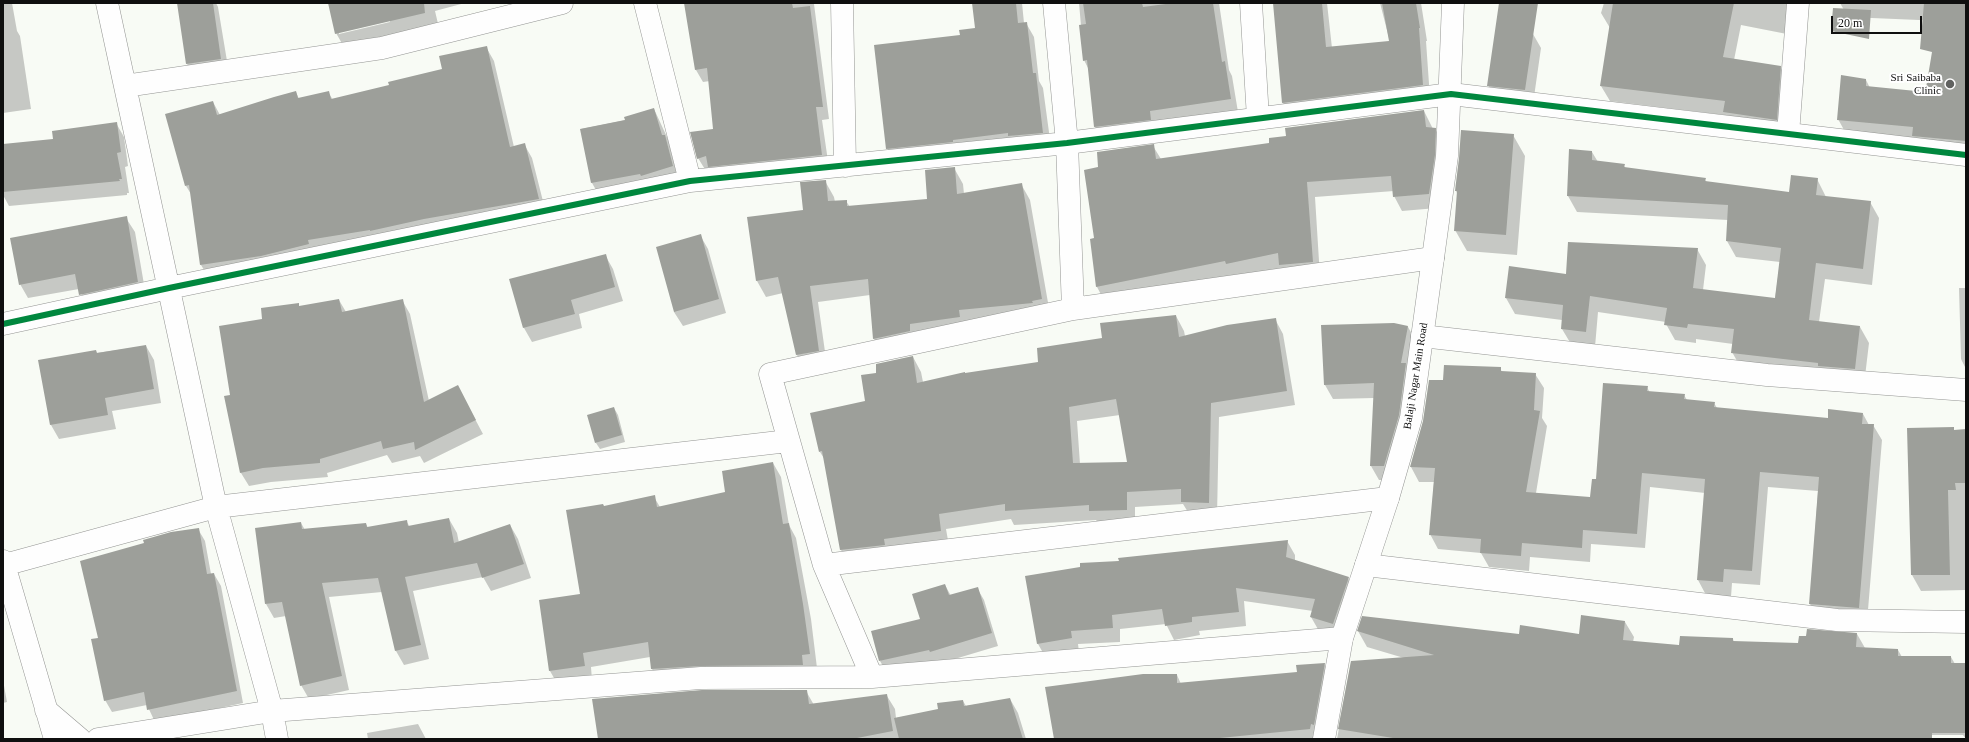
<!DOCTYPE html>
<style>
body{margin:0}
#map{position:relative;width:1969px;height:742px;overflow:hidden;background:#f8fbf5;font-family:"Times New Roman",serif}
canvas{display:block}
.frame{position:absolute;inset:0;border:4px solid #0f0f0f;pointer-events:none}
.scale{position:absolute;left:1831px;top:16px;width:91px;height:18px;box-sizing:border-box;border:2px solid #0f0f0f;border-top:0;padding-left:5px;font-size:12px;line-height:14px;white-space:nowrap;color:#0f0f0f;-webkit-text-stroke:3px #fff;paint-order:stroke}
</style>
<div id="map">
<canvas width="1969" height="742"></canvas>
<div class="frame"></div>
<div class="scale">20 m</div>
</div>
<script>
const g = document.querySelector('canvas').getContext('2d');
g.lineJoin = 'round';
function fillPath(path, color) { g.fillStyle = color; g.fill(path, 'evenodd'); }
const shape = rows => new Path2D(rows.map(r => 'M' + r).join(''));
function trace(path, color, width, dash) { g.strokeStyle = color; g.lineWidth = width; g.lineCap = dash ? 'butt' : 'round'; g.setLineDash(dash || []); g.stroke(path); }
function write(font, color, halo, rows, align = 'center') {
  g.font = font + ' "Times New Roman",serif'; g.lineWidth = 4; g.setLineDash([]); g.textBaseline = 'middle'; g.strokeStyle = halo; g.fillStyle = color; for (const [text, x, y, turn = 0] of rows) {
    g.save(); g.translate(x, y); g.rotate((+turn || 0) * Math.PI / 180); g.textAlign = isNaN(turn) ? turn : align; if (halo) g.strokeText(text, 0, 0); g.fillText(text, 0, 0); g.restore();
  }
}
const shadow = shape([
 [3,3,12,3,17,31,20,36,31,109,3,113],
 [178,3,216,3,218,7,229,73,195,78,187,64],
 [329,3,465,3,435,11,439,28,344,47,336,33],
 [390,20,390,22,339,34,339,32],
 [685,3,827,3,814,4,829,119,822,120,829,168,706,171,698,158,714,130,710,81,703,82,696,70],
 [973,3,1022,3,1024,23,1026,23,1034,37,1039,81,1043,88,1051,147,895,162,887,148,961,36,976,29],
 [1079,3,1222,3,1219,3,1229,70,1232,76,1238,112,1103,141,1095,127,1089,70,1084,60],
 [1274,3,1327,3,1332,48,1390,42,1380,3,1421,3,1427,41,1426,41,1430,98,1290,116,1283,103],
 [1604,3,1801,3,1792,35,1741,25,1734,60,1780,67,1789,82,1785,134,1733,127,1725,115,1610,101,1601,86,1610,28,1601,13],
 [1840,3,1966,3,1966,22,1848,17],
 [1533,34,1541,48,1533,104,1496,99,1488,85],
 [486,47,494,61,514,147,524,144,532,158,546,213,209,278,201,265,191,194,186,186,213,102,220,115,296,92,299,99,328,92,333,100,390,86,444,70],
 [1966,54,1966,159,1849,139,1838,119,1866,80,1870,88,1917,92,1927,90],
 [654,109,673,150,681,180,600,197,592,183,581,129,626,120],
 [1424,111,1433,129,1435,129,1444,144,1437,208,1402,211,1394,196,1394,191,1315,197,1320,277,1289,279,1282,268,1105,302,1097,287,1091,240,1095,239,1100,168,1153,146,1161,159,1270,144],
 [116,123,124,137,128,166,125,167,129,193,127,193,127,195,9,206,3,195,3,145,55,140],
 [1513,135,1525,156,1517,255,1467,251,1455,230,1458,195,1456,191,1460,158],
 [1592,152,1598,162,1624,165,1626,169,1705,179,1707,183,1790,193,1817,179,1826,197,1870,202,1879,218,1872,285,1825,279,1819,322,1860,327,1869,343,1864,385,1741,368,1732,352,1733,344,1696,339,1696,343,1675,340,1666,324,1666,322,1598,312,1595,347,1571,344,1562,329,1562,320,1515,314,1506,298,1567,275,1697,249,1706,265,1703,290,1775,299,1780,262,1736,257,1727,241,1728,220,1577,212,1568,196],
 [954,168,963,184,964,194,1021,184,1030,200,1050,314,883,354,874,339,870,295,818,302,827,366,806,370,797,355,783,293,766,297,757,281,748,218,804,211,825,181,834,197,835,202,846,201,850,207,928,200],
 [126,218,135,232,146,296,88,308,79,289,28,298,20,284],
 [700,235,708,249,726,313,683,326,674,312],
 [605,255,613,269,623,301,579,314,582,328,532,342,524,328,511,280],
 [1959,288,1966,288,1966,369,1961,359],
 [339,300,346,312,402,300,410,314,429,401,458,387,483,434,424,463,420,456,392,463,387,455,327,473,328,477,271,482,249,486,241,473,231,396,263,320,298,304,300,307],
 [1176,316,1184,331,1185,336,1275,319,1283,334,1295,405,1219,417,1217,517,1191,517,1183,504,1135,507,1135,525,1099,525,1096,520,1014,525,1011,519,946,529,949,546,850,565,841,550,825,460,820,452,866,401,877,374,913,357,921,372,923,382,1039,363,1103,339],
 [1120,415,1129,463,1080,464,1077,421],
 [1322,326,1408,327,1416,341,1392,480,1379,480,1371,466,1374,398,1333,399,1325,385],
 [146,346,154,360,161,403,112,411,116,429,59,439,51,425,39,361],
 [1500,368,1502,372,1535,374,1544,388,1542,418,1547,426,1536,493,1591,498,1597,480,1647,387,1650,393,1684,395,1687,400,1714,403,1717,408,1828,419,1863,414,1869,425,1873,425,1882,440,1867,622,1818,618,1810,604,1818,491,1768,487,1760,585,1732,583,1731,597,1706,595,1698,580,1705,493,1650,487,1645,548,1591,544,1590,562,1530,557,1529,571,1489,567,1481,553,1438,549,1430,534,1434,482,1419,482,1411,467,1424,422,1443,381],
 [614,408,618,415,625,442,600,449,596,443],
 [1953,428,1955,431,1966,430,1966,590,1921,591,1912,575,1908,429],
 [773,463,781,477,789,525,796,538,811,619,817,668,660,683,652,669,650,657,591,667,592,680,558,685,550,671,540,601,582,595,604,507,654,497,660,507,727,493],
 [449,519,457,533,459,543,510,525,518,539,531,578,491,591,483,577,413,591,429,659,404,665,396,651,382,592,329,597,349,690,309,699,301,685,286,616,274,618,266,604,301,523,305,530,366,524,368,528,406,521,410,527],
 [198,529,205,541,211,574,214,574,221,586,243,703,155,722,147,705,112,712,105,700,99,638],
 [1287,541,1295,555,1295,561,1348,578,1356,592,1341,638,1319,631,1311,617,1313,611,1244,601,1246,626,1199,631,1200,635,1174,640,1166,624,1120,629,1120,642,1078,644,1079,652,1046,658,1038,644,1026,577,1120,561],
 [945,585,951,596,977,588,984,600,998,646,938,664,887,673,880,661,921,620],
 [1625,622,1634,637,1633,642,1680,646,1733,639,1734,642,1799,644,1857,634,1865,648,1898,650,1902,657,1951,657,1955,664,1966,664,1966,739,1963,735,1915,735,1864,739,1337,739,1351,662,1404,658,1367,647,1358,631,1520,636,1579,635],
 [1324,664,1332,677,1322,739,1055,739,1177,675,1181,684,1298,673],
 [3,680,7,702,3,703],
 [806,691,814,705,887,696,895,709,896,718,939,710,963,701,966,706,1010,699,1018,713,1026,739,599,739],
 [418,724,426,739,368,739,367,733]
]);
const building = shape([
 [177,3,213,3,221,59,186,64],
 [328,3,424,3,425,13,335,34],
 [684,3,792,3,793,8,810,6,823,107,816,107,822,155,708,167,706,156,697,159,690,132,713,129,707,68,695,70],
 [972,3,1016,3,1018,23,1027,22,1033,73,1036,73,1043,133,1008,136,1008,133,953,140,953,142,886,149,874,45,960,35,959,30,975,28],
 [1083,3,1142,3,1143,7,1173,3,1213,3,1222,62,1225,61,1231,99,1150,111,1151,120,1094,127,1087,60,1083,61,1079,25,1086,24],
 [1273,3,1322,3,1326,47,1389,41,1382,3,1416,3,1420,28,1419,28,1423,85,1282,103],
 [1499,3,1538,3,1525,90,1487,86],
 [1613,3,1734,3,1723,57,1781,66,1777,120,1723,112,1725,101,1600,86],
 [1924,3,1966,3,1966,141,1912,136,1913,127,1837,120,1841,75,1866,79,1866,86,1916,91,1916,87,1926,88,1932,52,1920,49],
 [1833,8,1871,10,1869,39,1831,31],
 [487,46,510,147,525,143,539,199,424,219,370,231,370,230,308,240,309,244,261,256,200,265,189,185,185,186,165,114,213,101,217,115,274,97,296,91,298,98,329,91,331,99,389,85,388,82,442,69,439,56],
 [654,108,662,135,665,135,673,166,641,176,640,174,591,183,580,129,625,120,624,117],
 [1424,110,1426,127,1436,128,1435,155,1429,194,1393,197,1391,176,1307,182,1313,262,1279,265,1278,253,1226,264,1225,261,1096,287,1090,239,1094,238,1084,170,1098,167,1097,152,1154,144,1156,159,1269,143,1269,138,1286,136,1285,128],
 [117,122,121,152,117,153,122,179,119,179,120,181,3,192,3,144,53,139,52,131],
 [1461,130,1514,134,1506,235,1454,231,1457,191,1455,191,1459,158],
 [1569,149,1592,151,1592,160,1625,164,1624,167,1706,178,1705,181,1789,192,1791,175,1818,178,1816,195,1871,201,1863,269,1816,263,1809,320,1860,326,1855,369,1818,366,1818,363,1731,353,1734,329,1688,324,1687,328,1664,325,1667,308,1590,296,1586,332,1561,329,1563,305,1505,298,1509,266,1566,274,1568,242,1698,248,1693,288,1775,298,1781,248,1726,241,1728,205,1567,196],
 [955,167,957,194,1022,183,1042,299,1032,301,1033,303,959,310,960,317,910,324,910,331,873,339,868,279,810,286,819,351,796,355,778,277,756,281,747,217,803,210,800,182,826,180,828,201,847,200,847,206,927,199,925,170],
 [127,216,138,282,79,295,75,274,19,285,10,238],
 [701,234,719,299,674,312,656,247],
 [606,254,615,287,571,300,575,314,523,328,509,279],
 [339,299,342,312,403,299,424,402,458,385,476,420,415,450,414,442,383,449,381,441,320,459,320,463,263,468,240,473,224,396,230,395,219,326,262,319,261,308,299,303,299,306],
 [1176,315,1179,337,1227,325,1276,318,1287,391,1211,403,1209,503,1181,502,1181,489,1127,492,1127,510,1089,511,1089,505,1005,511,1005,504,939,514,941,531,884,539,885,545,840,550,822,451,819,452,810,413,865,401,861,375,876,373,876,364,913,356,917,383,965,372,965,373,1038,362,1037,348,1102,338,1100,323],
 [1116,399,1127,462,1073,463,1069,407],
 [1394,323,1408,326,1401,363,1406,363,1399,415,1384,466,1370,466,1374,383,1324,385,1321,325],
 [146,345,154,389,105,398,108,415,50,425,38,360,96,350,97,353],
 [1444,365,1501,367,1501,371,1536,373,1534,410,1540,411,1526,492,1590,497,1592,479,1596,479,1603,383,1648,386,1647,391,1685,394,1684,399,1715,402,1714,407,1828,418,1828,409,1863,413,1862,424,1874,424,1859,608,1809,604,1819,477,1760,472,1752,571,1724,569,1723,582,1697,580,1705,479,1642,473,1637,534,1583,530,1582,548,1522,543,1521,556,1480,553,1481,539,1429,535,1435,468,1410,467,1423,421,1429,380,1443,380],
 [614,407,622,435,595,443,587,415],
 [1954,427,1954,430,1966,429,1966,483,1955,483,1956,490,1948,490,1950,575,1911,575,1907,428],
 [773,462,783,524,789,523,803,604,810,654,802,655,803,665,701,666,651,669,648,642,583,653,585,666,549,671,539,600,580,594,566,510,603,504,604,506,655,495,657,507,725,492,722,471],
 [449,518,454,543,510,524,524,564,482,578,477,563,405,577,421,645,395,651,378,578,322,583,342,676,300,686,282,602,265,604,255,528,301,522,302,529,366,523,367,527,407,520,408,526],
 [199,528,207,574,214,573,237,691,147,710,144,692,104,701,91,639,98,638,80,561,144,543,143,540,171,532],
 [1288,540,1286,557,1349,577,1333,624,1310,617,1315,599,1236,588,1239,612,1192,617,1192,622,1165,626,1162,609,1112,615,1113,628,1071,631,1072,638,1037,644,1025,576,1080,567,1080,563,1119,561,1118,558],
 [945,584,949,595,978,587,992,633,930,652,929,650,879,661,871,631,920,619,912,594],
 [1581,615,1625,621,1623,640,1679,645,1680,636,1733,638,1733,641,1798,643,1799,636,1806,636,1807,629,1857,633,1856,647,1898,649,1898,656,1951,656,1951,663,1966,663,1966,733,1932,733,1932,739,1399,739,1338,729,1351,661,1434,655,1357,631,1362,616,1519,634,1520,625,1579,634],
 [1325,663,1314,725,1311,724,1310,729,1210,739,1054,739,1045,687,1143,674,1177,674,1177,683,1297,672,1296,665],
 [702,690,807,690,809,704,887,694,893,731,852,739,598,739,592,699],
 [1010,698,1023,739,899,739,894,718,938,709,937,703,963,700,964,706]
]);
const minor = shape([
 [107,3,216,507,272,711,277,739],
 [645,3,690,181],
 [842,3,845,166],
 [1054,3,1067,143,1073,309],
 [1251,3,1258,118],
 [125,86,382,48,562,3],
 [1788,134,1798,3],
 [3,324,169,288,690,181,1067,143,1451,94,1966,155],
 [1422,336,1767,375,1966,390],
 [3,561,55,739],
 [4,565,216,507,788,441],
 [824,565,1388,498],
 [1366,565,1837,620,1966,622],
 [872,677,824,565,770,374,1073,309,1433,258],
 [46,710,80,739],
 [98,739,272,711,701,678,872,677,1342,638]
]);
const tertiary = shape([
 [1324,739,1342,638,1388,498,1411,418,1447,156,1453,3]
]);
const cycleway = shape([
 [3,324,169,288,690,181,1067,143,1451,94,1966,155]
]);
const markers = [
 [1950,84,5,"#616260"]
];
const poiNames = [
 ["Sri Saibaba",1941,78],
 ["Clinic",1941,91]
];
const streetNames = [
 ["Balaji Nagar Main Road",1416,376,-81]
];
fillPath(shadow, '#0003');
fillPath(building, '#9d9f9a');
trace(minor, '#949593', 23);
trace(tertiary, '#949593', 23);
trace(minor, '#fefefe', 22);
trace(tertiary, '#fefefe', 22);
trace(cycleway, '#00873e', 6);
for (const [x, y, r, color] of markers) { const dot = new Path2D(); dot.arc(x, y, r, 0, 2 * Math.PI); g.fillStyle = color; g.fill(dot); trace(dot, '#fff', 1.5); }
write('11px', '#0f0f0f', '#fff', poiNames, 'right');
write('11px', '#0f0f0f', '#fff', streetNames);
</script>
